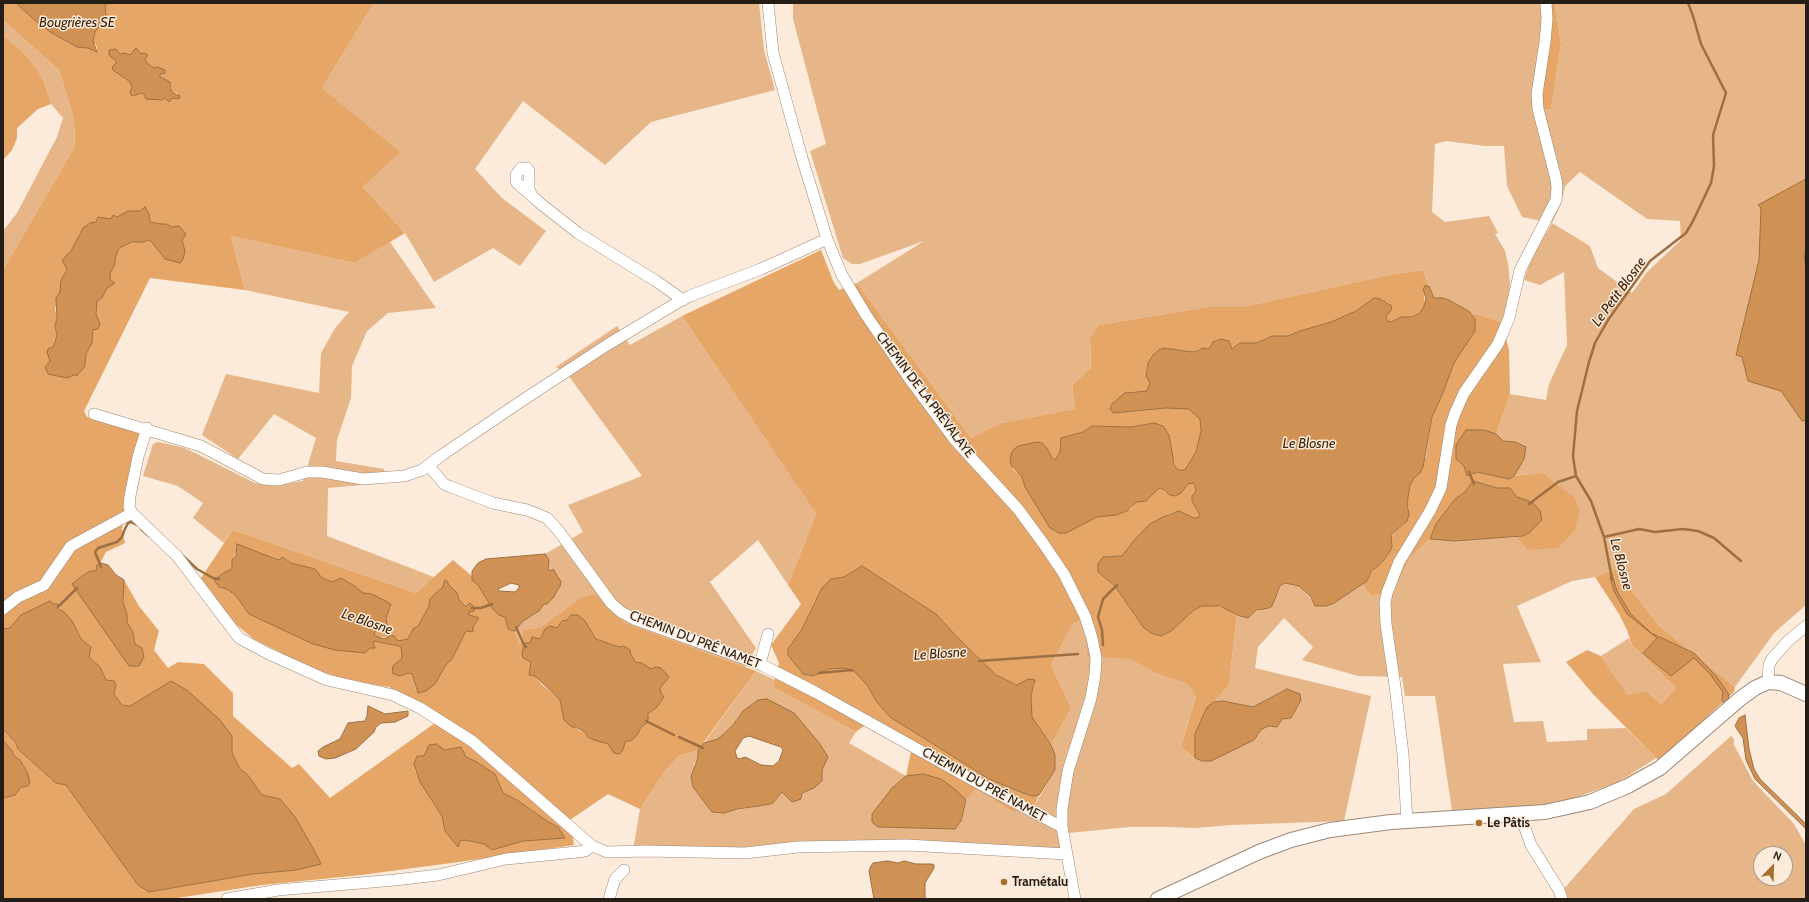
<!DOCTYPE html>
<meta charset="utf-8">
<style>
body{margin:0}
#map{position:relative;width:1809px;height:902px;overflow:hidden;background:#fcebdb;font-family:Cabin,sans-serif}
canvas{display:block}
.frame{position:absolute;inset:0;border:4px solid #251e17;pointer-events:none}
.north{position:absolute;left:1753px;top:846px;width:40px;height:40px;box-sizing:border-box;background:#fcebdb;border:1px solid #a6998d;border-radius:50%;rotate:23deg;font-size:11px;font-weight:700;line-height:16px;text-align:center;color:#251e17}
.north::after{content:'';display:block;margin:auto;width:14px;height:18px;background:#a86e2e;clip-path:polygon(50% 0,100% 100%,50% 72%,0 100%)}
</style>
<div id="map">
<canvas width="1809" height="902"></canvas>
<div class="frame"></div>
<div class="north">N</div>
</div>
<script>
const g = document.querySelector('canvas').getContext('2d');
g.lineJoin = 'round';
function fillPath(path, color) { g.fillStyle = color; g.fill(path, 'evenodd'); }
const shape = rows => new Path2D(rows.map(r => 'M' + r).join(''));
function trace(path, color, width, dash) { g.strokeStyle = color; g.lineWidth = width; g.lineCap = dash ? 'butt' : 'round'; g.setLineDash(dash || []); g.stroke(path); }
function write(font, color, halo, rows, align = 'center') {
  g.font = font + ' Cabin,sans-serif'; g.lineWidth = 3; g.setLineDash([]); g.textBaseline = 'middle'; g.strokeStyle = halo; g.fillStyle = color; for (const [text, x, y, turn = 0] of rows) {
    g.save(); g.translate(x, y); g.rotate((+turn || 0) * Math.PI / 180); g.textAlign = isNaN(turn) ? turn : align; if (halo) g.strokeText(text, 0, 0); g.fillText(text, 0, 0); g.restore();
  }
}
const green = shape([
 [374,3,759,3,764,50,775,90,651,122,605,165,523,101,475,169,502,198,546,231,520,266,493,248,434,282,405,233,363,187,399,152,322,88],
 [793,3,1542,3,1542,19,1530,96,1532,110,1551,109,1561,44,1555,3,1806,3,1806,605,1774,633,1735,687,1659,626,1621,577,1618,568,1595,577,1572,581,1517,606,1541,662,1503,664,1514,722,1543,721,1547,742,1587,740,1587,729,1626,728,1656,758,1619,782,1563,802,1538,809,1452,811,1435,696,1405,696,1402,677,1358,676,1302,660,1313,647,1284,618,1258,647,1255,668,1371,696,1344,821,1232,825,1196,828,1168,827,1130,827,1068,833,1062,853,899,847,632,856,640,809,664,772,679,756,698,750,698,757,694,764,693,787,712,812,724,813,775,802,782,792,802,793,814,788,822,781,822,770,827,757,758,700,743,711,733,725,718,739,704,743,756,671,775,680,773,687,856,732,849,743,906,776,892,788,878,827,955,829,961,821,966,800,975,788,1034,806,1055,770,1055,755,1051,745,1071,708,1051,665,1073,624,1081,620,1115,657,1130,659,1155,673,1187,684,1196,695,1181,747,1195,758,1202,761,1259,735,1262,729,1269,726,1277,727,1281,719,1291,718,1301,700,1287,689,1253,707,1223,701,1214,702,1229,684,1237,614,1248,618,1275,598,1281,586,1285,583,1299,586,1314,602,1334,603,1362,583,1370,595,1393,594,1410,557,1430,539,1454,541,1516,537,1527,550,1542,473,1514,476,1524,459,1515,442,1503,441,1496,434,1510,394,1546,400,1549,384,1567,345,1564,272,1540,285,1524,280,1531,259,1552,223,1522,217,1507,186,1504,146,1485,146,1446,141,1435,144,1432,212,1445,222,1489,216,1498,233,1495,234,1505,251,1508,263,1510,284,1508,298,1502,322,1472,313,1449,300,1443,298,1434,298,1423,270,1394,274,1243,307,1208,307,1099,325,1090,338,1091,368,1072,385,1075,409,1001,423,971,438,857,283,924,241,860,264,852,264,843,258,810,151,826,144,793,19],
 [1580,172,1647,219,1680,221,1681,240,1647,272,1632,293,1598,268,1590,246,1552,223,1561,204,1565,186],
 [3,20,59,70,74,119,75,146,3,270,3,231,17,213,57,137,63,118,51,104,45,85,25,54,3,35],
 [231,236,355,263,390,242,436,308,388,313,367,331,352,366,351,398,337,440,336,461,384,469,385,483,328,488,327,536,434,577,416,593,233,530,224,543,193,518,203,503,178,486,143,476,153,444,158,442,185,448,255,483,273,486,303,481,316,438,274,414,238,459,202,435,226,374,319,393,321,353,335,328,349,312,245,290],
 [682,316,816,514,788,585,758,540,710,582,756,648,745,667,626,623,612,612,596,594,583,596,541,627,524,630,523,639,519,645,512,631,515,631,523,621,539,611,544,604,547,604,553,598,560,586,553,569,550,571,548,569,549,560,545,554,583,532,568,505,642,476,568,375,556,367,617,326,630,345],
 [1629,638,1632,645,1676,688,1661,704,1646,691,1628,695,1601,656],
 [1731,736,1734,739,1734,745,1753,781,1794,824,1806,845,1806,899,1565,899,1562,891,1634,809,1666,794],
 [1761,854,1785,854,1785,878,1761,878]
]);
const forest = shape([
 [3,3,16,3,52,33,77,47,88,48,97,52,97,47,93,41,95,32,106,15,105,5,109,3,374,3,322,88,400,152,363,187,405,233,355,263,231,236,245,290,150,278,84,411,87,417,142,431,124,510,122,530,125,543,106,552,96,571,90,571,82,576,72,584,135,644,133,632,127,622,127,614,124,609,123,591,124,580,139,606,159,631,154,650,168,668,178,662,204,664,233,693,233,716,292,768,299,764,330,798,442,718,389,687,358,682,318,671,255,640,234,623,201,578,233,530,416,593,453,560,472,576,472,580,478,585,492,608,499,615,505,617,508,629,515,633,519,645,523,639,523,630,541,627,583,596,596,594,612,612,626,623,756,671,698,750,679,756,664,772,640,809,608,794,570,820,574,845,459,862,361,875,262,885,171,899,3,898,3,798,15,795,21,787,27,772,20,760,12,755,13,752,3,740,3,729,16,743,18,749,56,783,66,784,138,885,149,892,253,874,296,870,280,799,262,795,247,774,240,769,232,753,232,736,150,695,130,706,122,705,114,694,116,685,106,681,100,667,89,657,91,647,82,640,78,631,61,612,60,607,22,615,10,628,3,629,3,270,75,146,74,119,59,70,3,20],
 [116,49,120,54,130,55,141,54,147,63,154,68,157,67,160,77,168,81,171,84,172,92,178,93,173,98,149,99,146,99,144,94,137,94,132,90,132,87,130,82,125,79,123,76,120,75,112,67,117,62,109,50],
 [128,211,140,211,149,214,150,222,161,224,166,224,172,227,182,240,185,252,165,259,150,240,143,242,132,242,119,248,115,259,115,264,110,274,110,280,115,283,107,288,102,298,97,301,96,314,100,324,93,330,92,343,86,354,85,366,79,375,74,375,67,378,48,374,45,367,50,361,54,341,57,335,55,326,57,318,55,309,62,286,61,280,67,270,62,260,71,251,77,243,79,234,96,222,98,217,111,220,124,215],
 [243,546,246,549,279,560,284,557,291,563,315,569,322,578,332,582,356,587,363,593,372,594,391,607,388,611,386,618,387,625,379,627,375,632,374,635,378,637,395,638,398,641,408,639,413,629,418,626,429,606,430,599,436,593,448,584,457,593,459,600,468,606,469,615,479,618,473,627,465,633,452,659,446,665,435,684,416,690,412,674,409,673,399,676,393,666,402,658,401,647,398,646,372,641,370,648,368,649,313,644,266,620,256,618,243,606,236,596,227,589,219,587,217,578,225,572,232,569,232,560,237,550],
 [571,615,585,621,596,639,619,647,624,646,635,662,642,663,647,668,669,677,660,688,661,693,664,697,656,708,648,715,638,734,632,740,625,742,623,750,588,737,585,732,580,731,564,720,560,700,542,685,535,676,531,662,523,658,525,643,530,644,540,639,545,629,557,628,562,621,567,620],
 [436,744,444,750,456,748,466,757,475,761,495,774,503,793,517,800,547,821,558,827,564,837,523,841,492,850,484,844,465,840,460,841,458,846,445,831,442,816,420,782,415,769,417,756,424,756],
 [1542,3,1555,3,1561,44,1551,109,1532,110,1530,96,1542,19],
 [3,35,25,54,38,72,45,85,51,104,38,109,17,128,17,138,12,150,3,160],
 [821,250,834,283,839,290,857,283,971,438,1001,423,1075,409,1072,385,1091,368,1090,338,1099,325,1208,307,1243,307,1394,274,1423,270,1429,286,1425,286,1423,289,1425,304,1420,313,1412,317,1398,318,1391,322,1387,321,1386,317,1392,308,1390,304,1380,299,1371,301,1356,311,1331,322,1300,331,1288,336,1268,337,1256,343,1240,343,1232,349,1229,341,1221,339,1213,342,1209,349,1200,349,1192,352,1164,348,1153,355,1146,369,1150,383,1147,391,1129,392,1112,404,1114,413,1166,408,1189,408,1200,419,1201,431,1196,452,1185,470,1179,470,1176,468,1172,455,1154,423,1131,427,1092,426,1083,432,1061,438,1060,452,1055,460,1052,458,1047,448,1042,443,1037,442,1018,446,1013,450,1010,460,1013,469,1022,477,1025,487,1053,530,1097,517,1122,513,1131,509,1137,502,1148,499,1158,489,1161,488,1166,493,1183,490,1186,486,1190,483,1194,483,1195,485,1196,491,1192,496,1192,501,1200,515,1199,517,1194,518,1184,513,1175,512,1169,514,1146,528,1122,556,1106,556,1112,583,1144,628,1153,634,1161,636,1171,631,1194,610,1202,606,1214,605,1237,614,1229,684,1214,702,1207,707,1195,734,1195,758,1181,747,1196,696,1187,684,1155,673,1130,659,1087,656,1088,643,1081,620,1073,624,1051,665,1071,708,1051,745,1032,717,1031,696,1035,683,1028,679,1018,685,996,675,958,638,936,614,862,566,844,577,831,579,815,601,802,629,788,649,788,655,803,674,813,676,828,669,845,668,855,672,867,685,876,701,890,717,989,779,1023,793,1032,796,1039,795,1034,806,1014,812,976,788,966,800,956,790,931,777,923,774,906,776,913,742,873,719,856,732,773,687,779,663,771,645,801,604,788,585,816,514,682,316],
 [1472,313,1502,322,1509,350,1510,394,1496,434,1484,430,1456,453,1456,459,1464,466,1469,475,1477,472,1509,478,1514,476,1542,473,1574,497,1580,511,1575,530,1558,548,1527,550,1516,537,1523,536,1529,533,1542,520,1532,502,1517,497,1510,488,1497,488,1473,481,1465,492,1455,499,1436,524,1430,539,1410,557,1393,594,1370,595,1362,583,1367,581,1375,568,1384,560,1392,546,1391,536,1405,523,1409,510,1407,504,1410,485,1414,478,1420,473,1426,456,1432,417,1442,395,1454,363,1475,331,1475,319],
 [1618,568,1621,577,1659,626,1735,687,1734,692,1659,761,1592,693,1566,662,1587,650,1601,656,1628,695,1646,691,1661,704,1676,688,1632,645,1627,630,1619,614,1595,577]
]);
const water = shape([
 [16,3,109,3,105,5,106,15,95,32,93,41,97,52,88,48,77,47,52,33,39,24,16,3],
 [136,48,141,54,144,53,148,55,145,59,147,63,154,68,157,67,165,70,165,73,160,74,160,77,170,82,171,89,172,92,180,96,179,99,173,98,169,102,165,98,162,100,146,99,144,94,141,93,133,96,131,95,130,92,132,87,130,82,113,70,112,67,117,62,109,55,109,50,116,49,120,54,124,53,130,55,136,48],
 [1806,179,1806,250,1804,252,1806,272,1806,420,1802,421,1781,391,1748,381,1742,357,1736,355,1759,260,1761,208,1758,205,1806,179],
 [145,207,149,214,150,222,161,224,166,224,172,227,179,226,186,234,182,240,185,251,183,259,180,263,165,259,150,240,143,242,132,242,119,248,115,259,115,264,110,274,110,280,115,283,107,288,102,298,97,301,96,314,100,324,98,329,93,330,92,343,86,354,85,366,78,375,74,375,67,378,48,374,45,367,50,361,47,352,48,349,53,347,57,335,55,326,57,318,56,298,60,292,61,280,67,270,62,260,71,251,83,228,90,223,96,222,98,217,111,219,113,215,117,217,128,211,140,211,145,207],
 [1425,286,1429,286,1434,298,1443,298,1449,300,1470,312,1475,319,1475,331,1454,363,1442,395,1432,417,1423,467,1420,473,1414,478,1410,485,1407,504,1409,514,1407,521,1391,535,1392,546,1390,551,1384,560,1372,571,1367,581,1334,603,1326,606,1315,606,1311,597,1299,586,1285,583,1280,586,1272,606,1269,608,1257,610,1248,618,1240,616,1219,606,1202,606,1194,610,1171,631,1161,636,1153,634,1144,628,1114,585,1098,572,1098,564,1103,557,1122,556,1136,538,1150,524,1163,517,1179,511,1194,518,1199,517,1200,515,1192,501,1192,496,1196,491,1195,485,1193,483,1188,484,1181,493,1175,496,1170,495,1161,488,1158,489,1146,501,1137,502,1127,511,1116,515,1097,517,1066,533,1059,533,1050,528,1025,487,1022,477,1012,466,1010,462,1011,455,1013,450,1018,446,1037,442,1042,443,1047,448,1052,458,1055,460,1060,452,1061,438,1083,432,1092,426,1131,427,1154,423,1163,426,1169,435,1174,464,1176,468,1179,470,1185,470,1196,452,1201,431,1200,419,1189,409,1166,408,1113,413,1110,409,1112,404,1125,393,1147,391,1150,383,1146,375,1148,363,1153,355,1159,350,1164,348,1192,352,1197,351,1203,348,1209,349,1213,342,1221,339,1229,341,1232,349,1240,343,1256,343,1272,336,1288,336,1300,331,1331,322,1356,311,1374,298,1380,299,1392,306,1391,310,1386,317,1387,321,1391,322,1401,317,1412,317,1420,313,1424,306,1426,299,1423,289,1425,286],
 [1466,430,1484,430,1496,434,1503,441,1515,442,1526,447,1524,459,1514,476,1509,479,1477,472,1467,476,1464,466,1456,459,1456,445,1466,430],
 [1473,481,1497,488,1510,488,1517,497,1532,502,1540,511,1542,520,1529,533,1523,536,1454,541,1430,539,1436,524,1455,499,1465,492,1473,481],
 [237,544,273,558,279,560,283,557,291,563,315,569,322,578,332,582,341,578,356,587,363,593,372,594,391,604,386,618,387,625,379,627,375,632,374,635,378,637,384,639,389,637,390,635,394,636,398,641,408,639,413,629,418,626,429,606,430,599,436,593,443,587,445,580,448,582,448,584,457,593,459,600,466,606,470,603,475,608,474,611,469,612,469,615,479,618,473,627,473,632,467,631,465,633,452,659,446,665,435,684,426,691,418,693,412,674,409,673,399,676,392,673,393,666,402,658,401,647,399,646,373,641,375,648,370,648,365,653,335,650,313,644,249,614,236,596,227,589,219,587,214,580,225,572,232,569,232,560,236,555,237,544],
 [545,554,549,560,548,569,550,571,553,569,561,582,560,586,553,598,547,604,544,604,539,611,523,621,515,631,512,631,508,629,505,617,499,615,492,608,478,585,472,580,472,571,478,563,486,559,545,554],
 [511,583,519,585,519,588,515,592,499,591,498,589,511,583],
 [101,563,108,565,116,575,124,580,123,602,127,614,127,622,133,632,135,644,142,648,144,657,139,666,129,666,72,584,82,576,90,571,96,571,97,565,101,563],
 [862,566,936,614,958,638,996,675,1017,685,1028,679,1035,680,1031,696,1032,717,1051,745,1055,755,1055,770,1039,795,1032,796,1023,793,989,779,914,732,890,717,876,701,867,685,855,672,845,668,828,669,813,676,803,674,788,655,788,649,802,629,822,588,831,579,844,577,862,566],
 [1612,575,1617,591,1630,613,1651,633,1694,653,1716,676,1728,693,1729,698,1724,703,1722,700,1723,692,1710,674,1694,658,1671,676,1643,653,1657,638,1627,614,1614,591,1610,577,1612,575],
 [50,601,53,604,58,604,59,609,64,612,72,621,82,640,91,647,89,657,100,667,106,680,114,681,116,685,114,694,122,705,130,706,171,681,188,691,220,720,232,736,232,753,240,769,247,774,262,795,280,799,295,817,314,850,321,864,296,870,253,874,149,892,138,885,66,785,56,783,18,749,16,743,3,729,3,629,10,628,21,615,50,601],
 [571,615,578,615,585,621,596,639,619,647,624,646,630,650,631,655,635,662,642,663,651,669,655,667,661,668,669,677,660,688,661,693,664,697,656,708,648,714,648,722,641,727,638,734,632,740,625,742,623,750,619,754,614,753,608,744,594,740,588,737,585,732,575,727,572,727,564,720,560,700,535,676,529,675,531,662,523,658,522,653,525,643,530,643,532,637,540,639,545,629,550,626,557,628,562,621,567,620,571,615],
 [1287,689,1300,694,1301,700,1291,718,1282,719,1277,727,1269,726,1262,729,1254,740,1211,761,1202,761,1195,758,1195,734,1207,707,1214,702,1223,701,1253,707,1287,689],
 [767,699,794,713,820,744,828,757,822,770,822,781,814,788,802,793,801,799,792,802,782,792,774,802,771,804,738,809,724,813,712,812,693,787,691,777,698,757,698,750,704,743,718,739,733,725,743,711,758,700,767,699],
 [749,736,781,747,783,750,779,761,773,766,761,765,745,757,740,759,737,758,735,751,743,738,749,736],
 [368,706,385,714,408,711,408,716,395,722,381,723,376,727,374,732,356,749,335,758,326,759,319,756,318,751,323,747,340,739,348,723,365,721,367,716,368,706],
 [1745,715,1749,749,1754,769,1760,779,1806,824,1806,829,1755,779,1746,760,1743,738,1735,726,1739,718,1745,715],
 [3,740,13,752,13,755,20,760,27,772,30,782,28,786,21,787,15,795,3,798,3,740],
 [436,744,445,750,461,747,466,757,475,761,495,774,503,793,517,800,547,821,558,827,565,838,523,841,492,850,484,844,465,840,460,841,458,847,445,831,442,816,420,782,414,764,417,756,424,756,429,745,436,744],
 [923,774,941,779,956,790,966,800,961,821,955,829,878,827,872,822,872,814,892,788,906,776,923,774],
 [888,861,898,863,904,861,916,864,932,864,934,865,934,868,925,883,925,899,874,899,869,871,871,866,873,863,888,861]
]);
const stream = shape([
 [1469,472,1474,484],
 [1529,504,1558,482,1576,476],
 [141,529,149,536],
 [1604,537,1639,529,1655,532,1683,529,1698,531,1714,538,1741,561],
 [182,555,197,569,213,578,219,579],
 [101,567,95,552,98,548,117,542,122,537,124,531,128,523,131,522,137,525],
 [1612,579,1604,537,1591,501,1576,476,1573,456,1577,411,1589,362,1595,343,1608,320,1650,261,1686,233,1693,221,1711,183,1714,166,1713,135,1726,93,1701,44,1693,16,1688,3],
 [58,607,77,588],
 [472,608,481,608,492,604],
 [516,627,524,645,526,647],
 [1103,645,1102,630,1098,617,1103,599,1117,585],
 [979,661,1078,654],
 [819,673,852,670],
 [646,721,674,735],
 [679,737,703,748]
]);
const minor = shape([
 [768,3,773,53,802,158,827,239,842,275,866,315,909,378,955,440,1018,509,1043,543,1064,574,1085,616,1092,638,1096,658,1095,675,1091,698,1068,771,1062,809,1062,827,1075,899],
 [532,196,529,189,529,171,527,168,521,168,516,175,516,181,517,183,532,196,541,204,578,233,656,281,683,300],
 [94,414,201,446,263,479,279,480,307,472,322,472,363,479,404,476,422,470,442,455,520,402,607,345,675,304,690,296,761,269,827,239],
 [147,428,138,457,130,496,129,507,132,513,177,556,239,638,269,654,327,680,393,695,420,708,472,741,592,846,607,852,645,851,745,853,798,847,907,845,1066,854],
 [429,466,444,484,451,487,493,503,527,510,547,518,558,530,611,603,621,612,634,619,760,664,815,692,980,784,1062,827],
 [3,609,18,597,44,585,71,546,132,513],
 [760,664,768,634],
 [1768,682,1769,665,1772,659,1788,641,1806,626],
 [1520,814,1531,845,1559,890,1562,899],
 [1407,821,1403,754,1395,686,1386,624,1385,603,1387,593,1399,562,1430,511,1441,488,1451,425,1455,413,1464,393,1498,344,1509,318,1520,270,1556,200,1557,187,1556,179,1538,109,1537,94,1545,42,1547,19,1546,3],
 [227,899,278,890,395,880,438,875,506,859,577,852,585,851,592,846],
 [609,899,615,879,624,870]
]);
const major = shape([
 [1158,899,1259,852,1291,840,1330,830,1391,822,1545,812,1590,802,1628,786,1660,768,1741,698,1755,688,1768,682,1781,683,1806,694]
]);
const markers = [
 [1479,823,4,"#a86e2e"],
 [1004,882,4,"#a86e2e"]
];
const streetNames = [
 ["CHEMIN DE LA PRÉVALAYE",925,395,53],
 ["CHEMIN DU PRÉ NAMET",695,640,21],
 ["CHEMIN DU PRÉ NAMET",984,785,29]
];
const poiNames = [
 ["Le Pâtis",1487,823],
 ["Tramétalu",1012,882]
];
const waterNames = [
 ["Bougrières SE",77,23],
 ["Le Petit Blosne",1619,292,-54],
 ["Le Blosne",1309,444],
 ["Le Blosne",1621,564,75],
 ["Le Blosne",367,622,19],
 ["Le Blosne",940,654,-4]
];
fillPath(green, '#e6b688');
fillPath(forest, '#e5a668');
fillPath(water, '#d09254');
trace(water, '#9d6f42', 1);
trace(stream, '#9d6f42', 2.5);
trace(minor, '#9c8877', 12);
trace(major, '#9c8877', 16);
trace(minor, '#fff', 11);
trace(major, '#fff', 14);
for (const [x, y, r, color] of markers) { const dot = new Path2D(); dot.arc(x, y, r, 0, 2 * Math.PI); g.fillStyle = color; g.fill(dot); trace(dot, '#fcebdb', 1.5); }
write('13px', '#251e17', '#fcebdb', streetNames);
write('bold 13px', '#251e17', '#fcebdb', poiNames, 'left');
write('italic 14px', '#40270b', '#fcebdb', waterNames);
</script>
